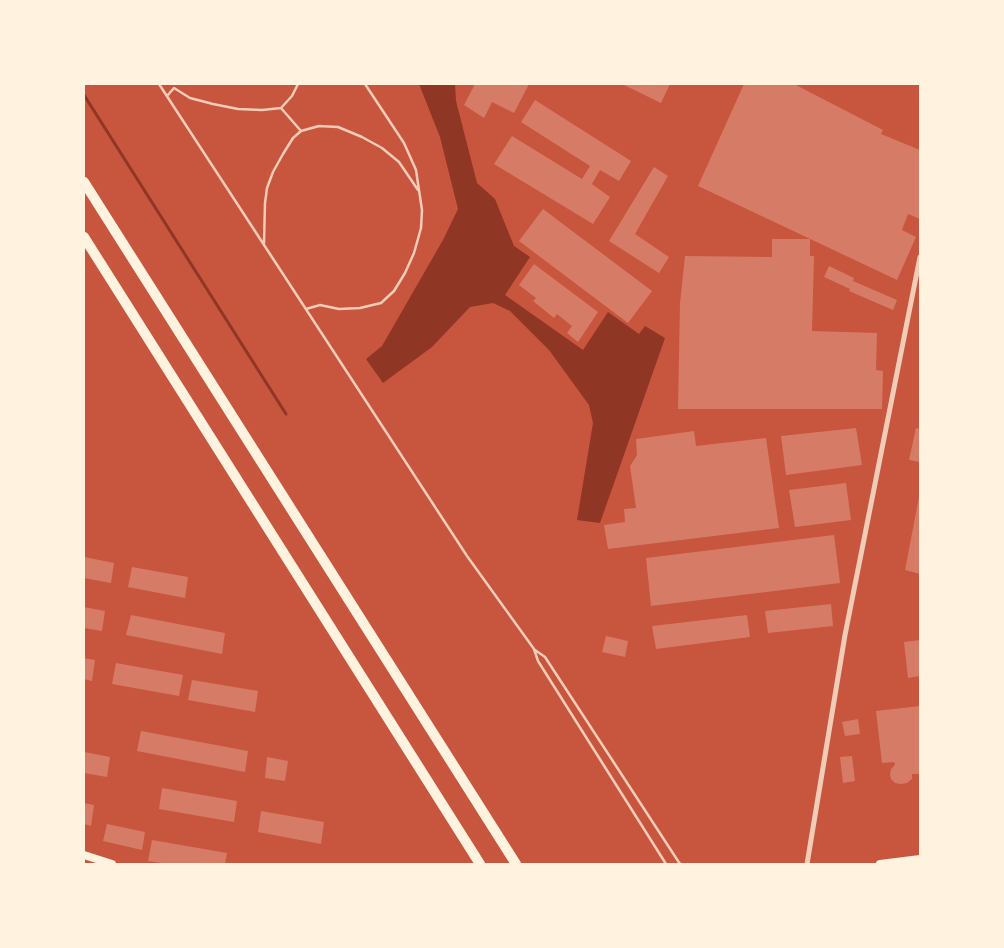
<!DOCTYPE html>
<style>
body{margin:0}
#map{position:relative;width:1004px;height:948px;overflow:hidden;background:#c8553d;font-family:"Noto Sans",sans-serif}
canvas{display:block}
.frame{position:absolute;inset:0;border:85px solid #fff3e0;pointer-events:none}
</style>
<div id="map">
<canvas width="1004" height="948"></canvas>
<div class="frame"></div>
</div>
<script>
const g = document.querySelector('canvas').getContext('2d');
g.lineJoin = 'round';
function fillPath(path, color) { g.fillStyle = color; g.fill(path, 'evenodd'); }
const shape = rows => new Path2D(rows.map(r => 'M' + r).join(''));
function trace(path, color, width, dash) { g.strokeStyle = color; g.lineWidth = width; g.lineCap = dash ? 'butt' : 'round'; g.setLineDash(dash || []); g.stroke(path); }
const water = shape([
 [419,84,455,84,456,101,477,183,495,199,514,246,530,257,505,295,583,350,608,312,639,334,645,326,665,338,600,523,577,520,593,423,589,405,549,350,510,311,493,303,470,307,432,347,383,383,366,359,382,346,443,240,458,209,440,137]
]);
const stream = shape([
 [84,95,286,414]
]);
const building = shape([
 [475,84,529,84,514,113,492,102,484,118,464,105],
 [622,84,670,84,661,103],
 [744,84,794,84,883,130,881,134,920,150,920,219,908,214,902,230,916,237,897,280,698,186],
 [535,100,631,161,619,181,600,170,592,184,610,197,593,224,494,164,512,136,582,179,590,166,521,122],
 [654,167,668,176,635,234,669,257,659,273,609,241],
 [543,209,652,291,628,323,519,241],
 [772,239,810,239,810,256,814,256,812,331,877,333,876,370,883,371,882,409,678,409,680,303,685,256,772,257],
 [534,264,598,312,578,342,567,333,572,326,557,314,554,318,533,301,536,298,519,285],
 [829,266,854,278,853,281,897,300,893,310,849,291,850,289,824,277],
 [856,428,862,465,786,475,781,436],
 [916,428,920,429,920,462,909,460],
 [694,431,696,446,766,438,779,528,608,549,604,525,625,522,624,509,636,508,630,466,637,455,636,439],
 [846,483,851,520,795,527,789,490],
 [919,497,920,497,920,574,905,570],
 [834,535,840,583,651,606,646,558],
 [84,557,114,563,111,583,84,578],
 [132,567,188,577,185,598,128,587],
 [831,604,833,626,768,633,765,611],
 [84,607,105,611,102,631,84,628],
 [131,615,225,633,222,654,126,635],
 [747,615,750,637,656,649,652,626],
 [606,636,628,641,625,657,602,652],
 [920,640,920,676,908,678,904,642],
 [84,658,95,660,92,681,84,679],
 [116,663,183,675,179,696,112,684],
 [192,680,258,691,255,712,188,700],
 [920,706,920,774,912,774,912,779,907,783,901,784,895,783,891,779,890,775,891,769,895,765,894,762,882,763,876,711],
 [858,719,860,734,845,736,842,722],
 [141,731,248,751,245,772,137,751],
 [84,752,110,757,107,777,84,773],
 [852,756,855,781,843,783,840,757],
 [267,757,288,761,285,781,265,778],
 [162,788,237,801,234,822,159,809],
 [84,803,94,805,91,826,84,824],
 [261,811,324,822,321,844,258,832],
 [107,824,145,832,142,850,103,841],
 [152,840,227,853,225,864,169,864,148,861]
]);
const service = shape([
 [159,84,467,556,534,649,538,661,666,864],
 [167,96,174,88,190,98,213,104,238,109,262,110,281,108,301,131],
 [281,108,292,96,298,84],
 [264,243,265,203,267,188,273,172,283,154,293,138,301,131,319,126,338,127,362,137,382,148,399,162,418,190],
 [306,309,320,305,339,309,360,308,381,303,394,291,405,273,414,253,421,228,422,210,416,170,404,143,365,84],
 [535,650,545,657,680,864]
]);
const minor = shape([
 [807,864,845,635,920,257]
]);
const secondary = shape([
 [84,855,112,864],
 [880,864,920,859]
]);
const motorway = shape([
 [84,182,516,864],
 [84,237,480,864]
]);
fillPath(water, '#8f3625');
trace(stream, '#8f3625', 3);
fillPath(building, '#d67c66');
trace(service, '#f1ccb7', 2.5);
trace(minor, '#f1ccb7', 5);
trace(secondary, '#fff3e0', 8);
trace(motorway, '#fff3e0', 10);
</script>
